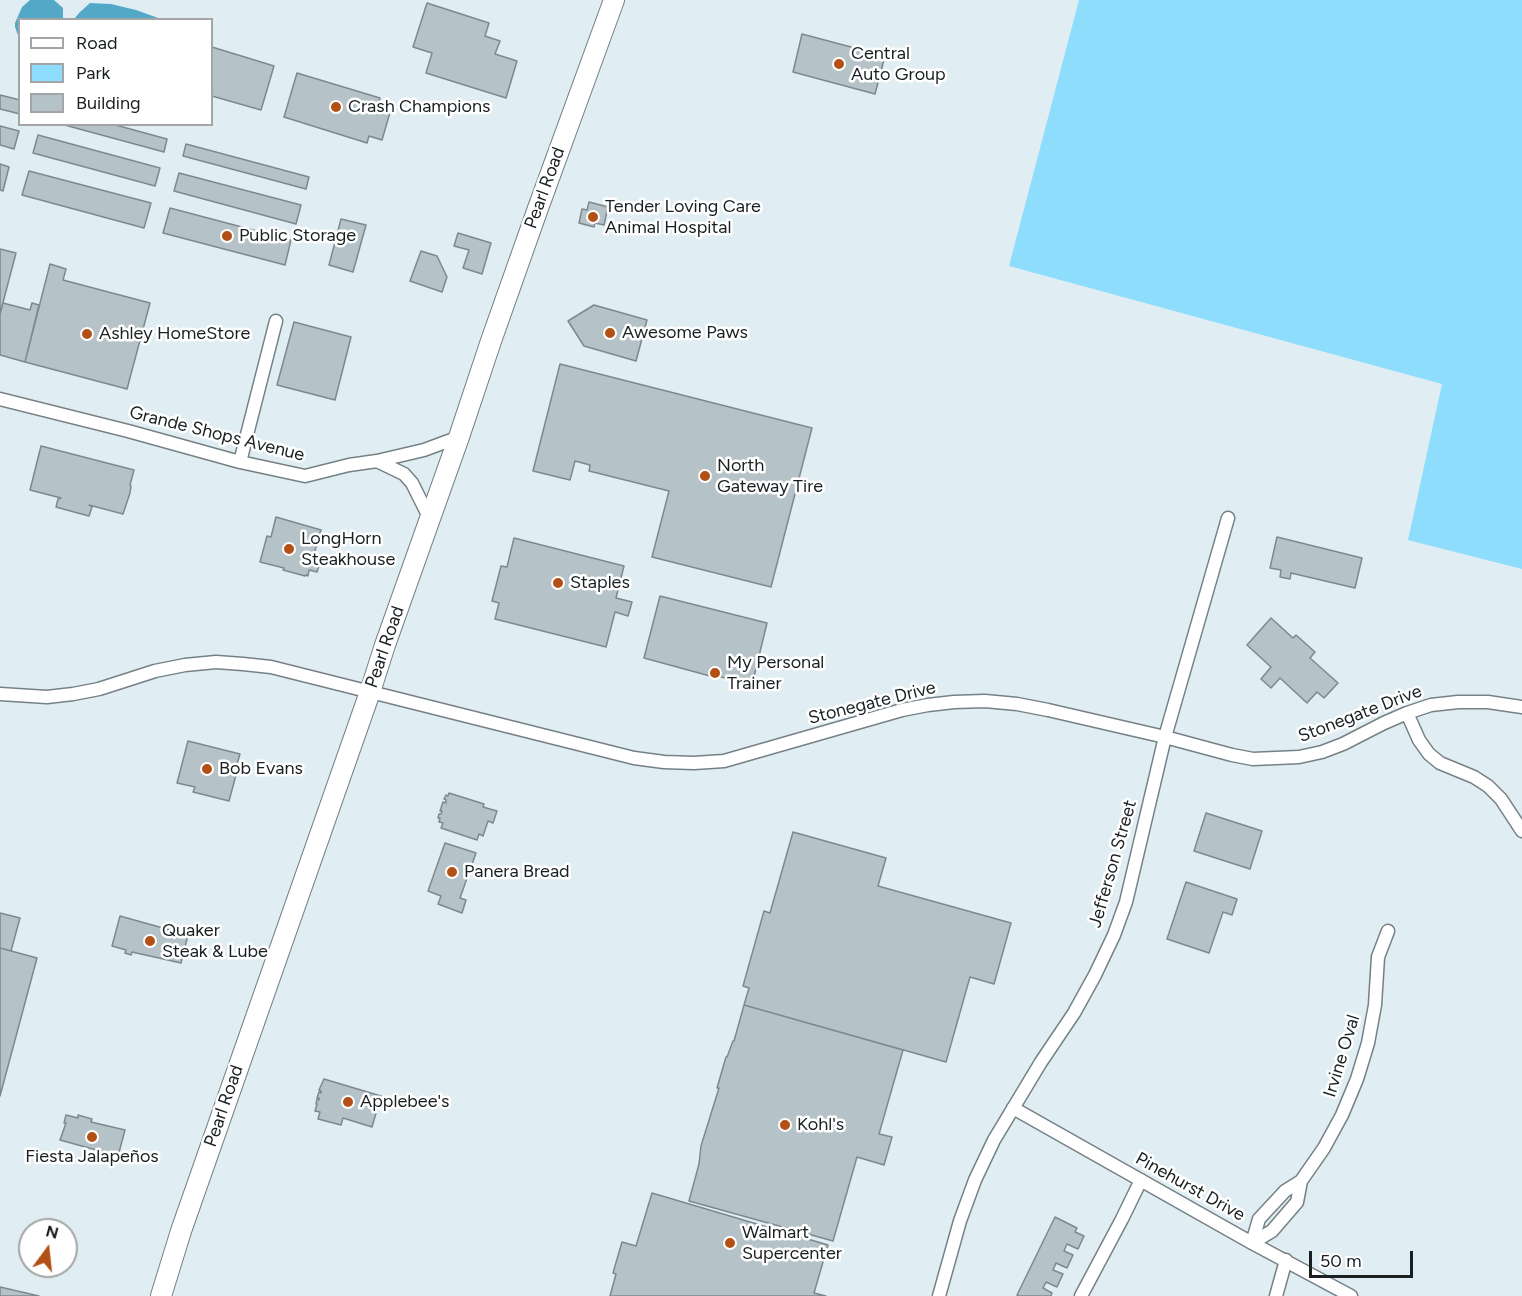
<!DOCTYPE html>
<meta charset="utf-8">
<style>
body{margin:0}
#map{position:relative;width:1522px;height:1296px;overflow:hidden;background:#e0edf3;font-family:Figtree,sans-serif}
canvas{display:block}
.legend{position:absolute;left:18px;top:18px;width:195px;height:108px;box-sizing:border-box;background:#fff;border:2px solid #a3a5a6;margin:0;padding:8px 10px;list-style:none;font-size:18px;color:#1a1f21}
.legend li{display:flex;align-items:center;gap:12px;height:30px}
.legend b{width:30px;border:2px solid #a3a5a6}
.north{position:absolute;left:18px;top:1218px;width:60px;height:60px;box-sizing:border-box;background:#fff;border:2px solid #a3a5a6;border-radius:50%;rotate:15deg;font-size:16px;font-weight:700;line-height:24px;text-align:center;color:#1a1f21}
.north::after{content:'';display:block;margin:auto;width:21px;height:27px;background:#b25016;clip-path:polygon(50% 0,100% 100%,50% 72%,0 100%)}
.scale{position:absolute;left:1309px;top:1251px;width:104px;height:27px;box-sizing:border-box;border:3px solid #1a1f21;border-top:0;padding-left:8px;font-size:18px;line-height:21px;white-space:nowrap;color:#1a1f21;-webkit-text-stroke:4px #fff;paint-order:stroke}
</style>
<div id="map">
<canvas width="1522" height="1296"></canvas>
<ul class="legend">
<li><b style="height:8px;background:#fff"></b>Road</li>
<li><b style="height:16px;background:#8eddfd"></b>Park</li>
<li><b style="height:16px;background:#b5c2c8"></b>Building</li>
</ul>
<div class="north">N</div>
<div class="scale">50 m</div>
</div>
<script>
const g = document.querySelector('canvas').getContext('2d');
g.lineJoin = 'round';
function fillPath(path, color) { g.fillStyle = color; g.fill(path, 'evenodd'); }
const shape = rows => new Path2D(rows.map(r => 'M' + r).join(''));
function trace(path, color, width, dash) { g.strokeStyle = color; g.lineWidth = width; g.lineCap = dash ? 'butt' : 'round'; g.setLineDash(dash || []); g.stroke(path); }
function write(font, color, halo, rows, align = 'center') {
  g.font = font + ' Figtree,sans-serif'; g.lineWidth = 5; g.setLineDash([]); g.textBaseline = 'middle'; g.strokeStyle = halo; g.fillStyle = color; for (const [text, x, y, turn = 0] of rows) {
    g.save(); g.translate(x, y); g.rotate((+turn || 0) * Math.PI / 180); g.textAlign = isNaN(turn) ? turn : align; if (halo) g.strokeText(text, 0, 0); g.fillText(text, 0, 0); g.restore();
  }
}
const green = shape([
 [1079,0,1522,0,1522,569,1408,540,1442,384,1009,266]
]);
const water = shape([
 [30,0,54,0,63,8,63,19,20,20,19,38,15,27,15,23,22,7],
 [90,3,111,4,136,10,161,19,74,19,80,12]
]);
const building = shape([
 [427,3,489,23,485,36,500,41,495,54,517,61,506,98,426,73,432,53,413,47,427,3],
 [802,34,885,56,875,94,793,72,802,34],
 [212,47,274,66,261,110,212,96,212,47],
 [297,73,380,98,378,105,391,109,382,140,369,136,367,143,284,117,297,73],
 [0,95,20,100,20,114,0,109,0,95],
 [61,124,112,124,167,139,164,152,61,124],
 [0,126,19,131,14,149,0,145,0,126],
 [38,135,160,168,155,186,33,153,38,135],
 [186,144,309,177,306,189,183,156,186,144],
 [0,164,9,167,3,191,0,190,0,164],
 [29,171,151,203,144,228,22,195,29,171],
 [179,173,301,205,296,224,174,191,179,173],
 [589,202,608,207,604,225,595,223,594,227,579,223,582,209,587,210,589,202],
 [170,208,291,240,285,265,163,233,170,208],
 [341,219,366,225,353,272,329,265,341,219],
 [458,233,491,243,482,274,463,268,469,250,454,246,458,233],
 [0,249,16,253,0,314,0,249],
 [421,251,437,256,447,277,442,292,410,281,421,251],
 [50,264,66,269,63,280,150,303,127,389,25,362,50,264],
 [3,303,30,310,32,303,39,305,25,362,0,355,0,314,3,303],
 [594,305,647,320,636,361,584,346,568,321,594,305],
 [294,322,351,337,335,400,277,385,294,322],
 [560,364,812,428,771,587,652,557,669,491,589,471,590,465,575,461,570,480,533,471,560,364],
 [41,446,134,470,130,485,131,486,130,493,123,514,89,505,92,507,89,516,74,512,56,507,58,499,61,498,30,490,41,446],
 [276,517,321,530,312,561,320,563,317,572,309,570,308,576,306,575,305,576,283,570,284,568,260,562,267,536,271,537,276,517],
 [1277,537,1362,558,1355,588,1291,573,1290,579,1280,577,1281,570,1270,568,1277,537],
 [514,538,624,566,616,598,632,602,628,616,615,612,606,647,495,619,499,603,492,601,501,566,507,567,514,538],
 [660,596,767,623,752,685,710,674,710,676,644,658,660,596],
 [1271,618,1293,638,1296,635,1315,652,1310,658,1338,683,1324,698,1317,692,1307,703,1280,678,1271,688,1261,679,1271,667,1247,645,1271,618],
 [188,741,240,754,237,764,235,763,233,774,236,775,229,801,193,792,195,787,177,783,188,741],
 [449,793,484,804,483,807,497,811,493,823,488,821,483,836,479,834,477,840,441,828,443,823,439,822,440,818,438,818,439,814,441,814,442,811,440,811,443,802,446,803,446,800,444,799,446,795,448,796,449,793],
 [1206,813,1262,831,1250,869,1194,851,1206,813],
 [793,832,886,858,878,886,1011,923,994,984,970,977,946,1062,744,1005,749,988,743,986,764,911,770,913,793,832],
 [445,843,476,853,460,898,466,900,462,913,438,904,441,896,428,891,445,843],
 [1186,882,1237,899,1232,915,1223,912,1209,953,1167,939,1186,882],
 [0,913,20,918,11,951,0,948,0,913],
 [120,916,188,935,181,963,132,952,131,955,125,953,126,950,112,946,120,916],
 [0,948,37,958,0,1096,0,948],
 [744,1005,903,1050,879,1134,892,1137,884,1165,857,1157,833,1241,689,1201,699,1164,701,1146,719,1088,717,1088,726,1057,727,1057,733,1041,734,1041,744,1005],
 [324,1079,381,1096,372,1127,343,1118,341,1125,318,1119,320,1112,315,1111,317,1104,316,1104,317,1099,319,1100,319,1098,317,1098,319,1092,321,1093,321,1091,319,1090,324,1079],
 [66,1115,78,1118,78,1115,92,1119,91,1122,125,1130,118,1156,60,1140,66,1123,64,1123,66,1115],
 [652,1193,828,1245,814,1293,826,1296,610,1296,616,1274,613,1273,622,1242,636,1246,652,1193],
 [1055,1217,1077,1228,1075,1232,1084,1236,1078,1249,1067,1244,1064,1251,1073,1255,1067,1268,1056,1263,1053,1270,1063,1274,1057,1287,1046,1282,1043,1288,1052,1293,1051,1296,1019,1296,1017,1295,1055,1217],
 [0,1287,39,1296,0,1296,0,1287]
]);
const minor = shape([
 [0,399,128,431,240,462,305,476,349,465,377,461,424,450,459,437],
 [377,461,404,474,412,483,430,519],
 [240,462,276,321],
 [0,694,47,697,73,694,99,689,155,671,185,665,216,662,243,664,271,667,634,758,664,762,694,763,724,761,902,710,928,705,954,702,985,701,1017,704,1048,710,1165,737,1232,755,1253,759,1299,757,1322,752,1343,744,1384,723,1407,713,1431,705,1458,702,1488,702,1522,707],
 [1407,713,1419,740,1429,754,1440,763,1474,777,1488,786,1501,799,1522,831],
 [1013,1108,1252,1243,1351,1296],
 [1252,1243,1259,1219,1285,1191,1301,1181,1324,1148,1342,1115,1357,1079,1368,1043,1375,1005,1378,957,1388,931],
 [1252,1243,1272,1231,1297,1202,1301,1181],
 [939,1296,960,1221,975,1180,994,1140,1041,1062,1074,1013,1095,975,1114,935,1126,902,1165,737,1228,518],
 [1081,1296,1122,1219,1141,1180],
 [1276,1296,1286,1260]
]);
const primary = shape([
 [161,1296,181,1231,370,692,385,645,459,437,491,341,537,211,614,0]
]);
const markers = [
 [839,64,6,"#b25016"],
 [336,107,6,"#b25016"],
 [593,217,6,"#b25016"],
 [227,236,6,"#b25016"],
 [610,333,6,"#b25016"],
 [87,334,6,"#b25016"],
 [705,476,6,"#b25016"],
 [289,549,6,"#b25016"],
 [558,583,6,"#b25016"],
 [715,673,6,"#b25016"],
 [207,769,6,"#b25016"],
 [452,872,6,"#b25016"],
 [150,941,6,"#b25016"],
 [348,1102,6,"#b25016"],
 [785,1125,6,"#b25016"],
 [92,1137,6,"#b25016"],
 [730,1243,6,"#b25016"]
];
const poiNames = [
 ["Central",851,54],
 ["Auto Group",851,75],
 ["Crash Champions",348,107],
 ["Tender Loving Care",605,207],
 ["Animal Hospital",605,228],
 ["Public Storage",239,236],
 ["Awesome Paws",622,333],
 ["Ashley HomeStore",99,334],
 ["North",717,466],
 ["Gateway Tire",717,487],
 ["LongHorn",301,539],
 ["Steakhouse",301,560],
 ["Staples",570,583],
 ["My Personal",727,663],
 ["Trainer",727,684],
 ["Bob Evans",219,769],
 ["Panera Bread",464,872],
 ["Quaker",162,931],
 ["Steak & Lube",162,952],
 ["Applebee's",360,1102],
 ["Kohl's",797,1125],
 ["Fiesta Jalapeños",92,1157,"center"],
 ["Walmart",742,1233],
 ["Supercenter",742,1254]
];
const streetNames = [
 ["Pearl Road",545,188,-70],
 ["Grande Shops Avenue",217,434,14],
 ["Pearl Road",385,647,-71],
 ["Stonegate Drive",872,703,-14],
 ["Stonegate Drive",1360,714,-21],
 ["Jefferson Street",1113,864,-74],
 ["Irvine Oval",1342,1056,-73],
 ["Pearl Road",224,1106,-71],
 ["Pinehurst Drive",1190,1187,29]
];
fillPath(green, '#8eddfd');
fillPath(water, '#54a8c7');
fillPath(building, '#b5c2c8');
trace(building, '#7d898f', 1.5);
trace(minor, '#758187', 15);
trace(primary, '#758187', 22);
trace(minor, '#fff', 12);
trace(primary, '#fff', 20);
for (const [x, y, r, color] of markers) { const dot = new Path2D(); dot.arc(x, y, r, 0, 2 * Math.PI); g.fillStyle = color; g.fill(dot); trace(dot, '#fff', 2); }
write('18px', '#1a1f21', '#fff', poiNames, 'left');
write('18px', '#1a1f21', '#fff', streetNames);
</script>
